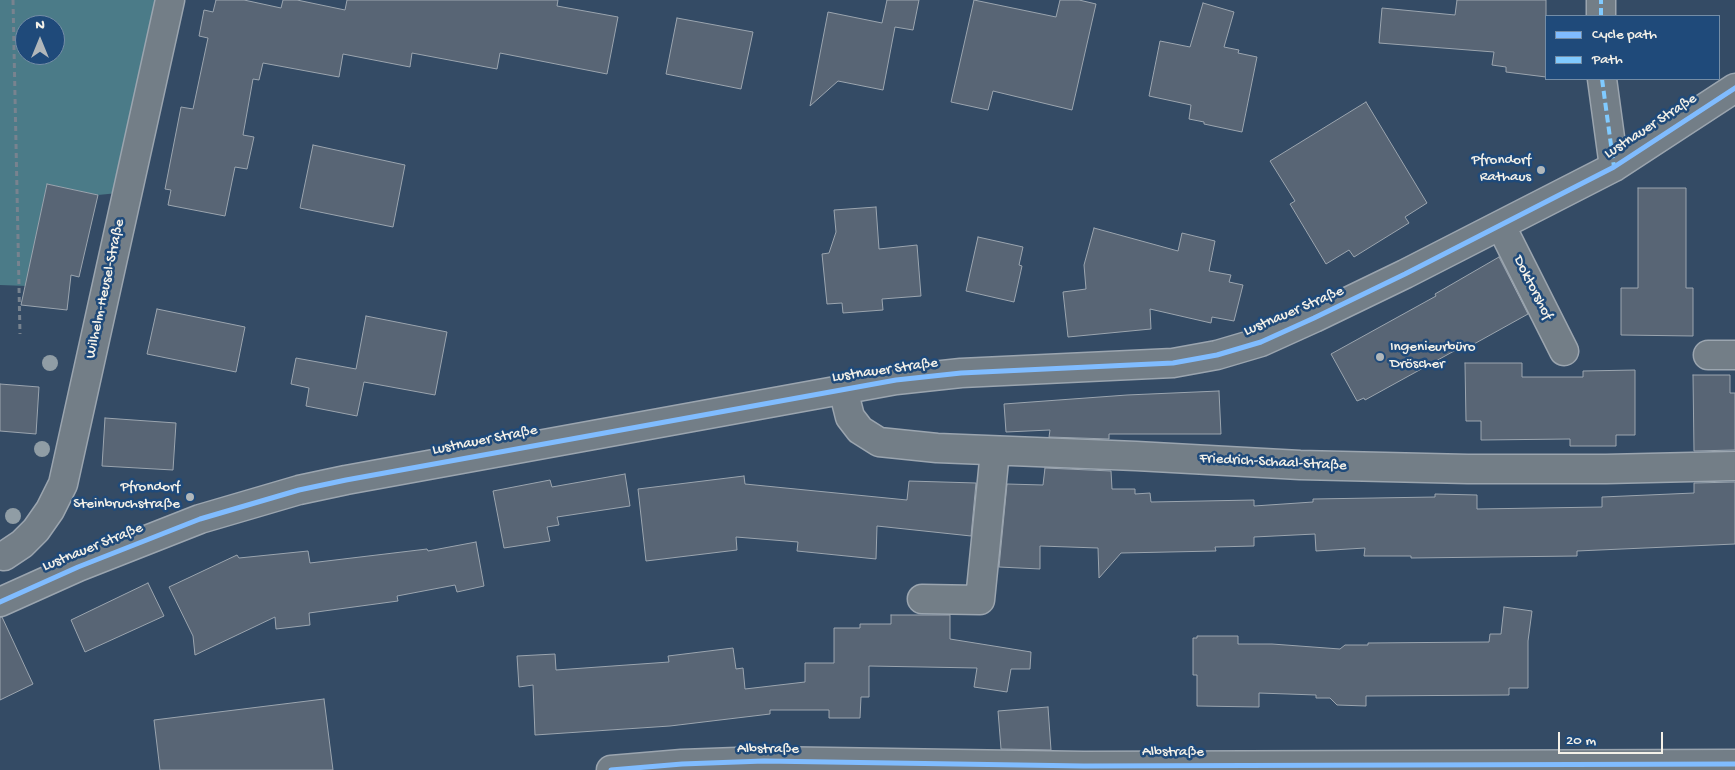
<!DOCTYPE html>
<meta charset="utf-8">
<style>
body{margin:0}
#map{position:relative;width:1735px;height:770px;overflow:hidden;background:#344b65;font-family:"Gochi Hand",sans-serif}
canvas{display:block}
.legend{position:absolute;left:1545px;top:15px;width:175px;height:65px;box-sizing:border-box;background:#1f4a7a;border:1px solid #748da6;margin:0;padding:6px 9px;list-style:none;font-size:15px;color:#f4f1e8}
.legend li{display:flex;align-items:center;gap:10px;height:25px}
.legend b{width:25px;border:1px solid #748da6}
.north{position:absolute;left:15px;top:15px;width:50px;height:50px;box-sizing:border-box;background:#1f4a7a;border:1px solid #748da6;border-radius:50%;rotate:0deg;font-size:14px;font-weight:700;line-height:20px;text-align:center;color:#f4f1e8}
.north::after{content:'';display:block;margin:auto;width:18px;height:22px;background:#b1b7ba;clip-path:polygon(50% 0,100% 100%,50% 72%,0 100%)}
.scale{position:absolute;left:1558px;top:732px;width:105px;height:22px;box-sizing:border-box;border:2px solid #f4f1e8;border-top:0;padding-left:6px;font-size:15px;line-height:18px;white-space:nowrap;color:#f4f1e8;-webkit-text-stroke:4px #1f4a7a;paint-order:stroke}
</style>
<div id="map">
<canvas width="1735" height="770"></canvas>
<ul class="legend">
<li><b style="height:6px;background:#80bcff"></b>Cycle path</li>
<li><b style="height:6px;background:#80caff"></b>Path</li>
</ul>
<div class="north">N</div>
<div class="scale">20 m</div>
</div>
<script>
const g = document.querySelector('canvas').getContext('2d');
g.lineJoin = 'round';
function fillPath(path, color) { g.fillStyle = color; g.fill(path, 'evenodd'); }
const shape = rows => new Path2D(rows.map(r => 'M' + r).join(''));
function trace(path, color, width, dash) { g.strokeStyle = color; g.lineWidth = width; g.lineCap = dash ? 'butt' : 'round'; g.setLineDash(dash || []); g.stroke(path); }
function write(font, color, halo, rows, align = 'center') {
  g.font = font + ' "Gochi Hand",sans-serif'; g.lineWidth = 5; g.setLineDash([]); g.textBaseline = 'middle'; g.strokeStyle = halo; g.fillStyle = color; for (const [text, x, y, turn = 0] of rows) {
    g.save(); g.translate(x, y); g.rotate((+turn || 0) * Math.PI / 180); g.textAlign = isNaN(turn) ? turn : align; if (halo) g.strokeText(text, 0, 0); g.fillText(text, 0, 0); g.restore();
  }
}
const green = shape([
 [0,0,162,0,118,193,98,195,47,184,29,269,27,286,0,285],
 [25,25,55,25,55,55,25,55]
]);
const building = shape([
 [216,0,244,0,281,8,283,0,297,0,345,10,347,0,558,0,557,6,618,17,607,74,500,53,497,69,412,53,410,67,343,54,339,77,263,63,259,80,253,79,243,135,254,137,247,169,235,167,225,216,168,205,171,190,165,189,181,107,193,109,208,38,199,36,204,10,213,12,216,0],
 [887,0,919,0,913,30,895,27,883,90,838,81,810,106,828,12,882,23,887,0],
 [974,0,1056,17,1060,0,1079,0,1096,4,1072,110,993,91,988,110,951,102,974,0],
 [1457,0,1546,0,1546,77,1506,72,1506,67,1492,65,1494,52,1379,43,1382,8,1455,15,1457,0],
 [1203,3,1234,12,1224,47,1239,50,1238,53,1257,57,1242,132,1204,124,1204,122,1189,119,1191,105,1149,96,1160,41,1190,47,1203,3],
 [677,18,753,32,741,89,666,74,677,18],
 [1366,102,1427,203,1405,217,1409,223,1354,257,1349,250,1326,264,1290,204,1295,201,1270,161,1366,102],
 [313,145,405,165,393,227,300,208,313,145],
 [47,184,98,195,79,277,71,275,67,310,21,305,47,184],
 [1638,188,1686,188,1686,288,1693,288,1693,336,1621,335,1621,288,1638,288,1638,188],
 [876,207,879,249,917,245,921,296,882,299,883,310,843,313,842,303,827,304,822,254,829,253,836,232,834,210,876,207],
 [1094,228,1178,251,1182,233,1215,241,1209,271,1231,275,1229,282,1243,285,1234,321,1212,317,1211,323,1150,309,1151,329,1068,337,1063,292,1086,289,1084,265,1094,228],
 [978,237,1023,247,1019,265,1022,266,1014,302,966,291,978,237],
 [1499,257,1528,314,1465,349,1465,345,1365,400,1364,398,1357,401,1331,354,1436,296,1435,294,1499,257],
 [157,309,245,327,236,372,147,354,157,309],
 [366,316,447,332,435,395,364,382,357,416,306,406,309,388,291,384,296,358,356,369,366,316],
 [1465,363,1522,363,1522,377,1583,377,1583,371,1635,370,1635,435,1616,435,1616,446,1570,446,1570,439,1481,440,1481,421,1466,421,1465,363],
 [1693,375,1730,375,1730,393,1735,393,1735,450,1694,451,1693,375],
 [0,384,39,387,36,434,0,431,0,384],
 [1219,391,1221,434,1109,434,1109,439,1049,437,1050,430,1006,432,1004,404,1127,395,1219,391],
 [105,418,176,423,173,470,102,466,105,418],
 [1045,468,1111,471,1112,489,1135,489,1135,494,1150,493,1151,502,1254,500,1254,506,1313,502,1313,499,1435,497,1435,494,1477,495,1477,509,1602,507,1602,497,1694,493,1694,483,1735,482,1735,544,1577,551,1577,556,1411,558,1411,556,1364,556,1365,548,1316,551,1315,534,1254,537,1254,546,1215,547,1216,551,1121,553,1099,578,1098,548,1040,546,1040,569,999,567,1007,484,1043,485,1045,468],
 [625,474,630,506,557,517,559,525,547,527,550,541,504,548,493,491,550,480,552,487,625,474],
 [744,476,745,484,907,500,909,481,976,483,971,536,877,526,876,559,797,551,798,542,736,537,737,550,646,561,638,489,744,476],
 [476,542,484,586,457,592,455,585,397,596,398,601,309,613,310,625,276,629,275,617,195,655,193,636,169,587,237,555,239,558,308,551,310,563,427,549,428,551,476,542],
 [148,583,164,616,85,652,71,620,148,583],
 [1504,607,1532,611,1528,641,1528,688,1509,688,1509,695,1366,696,1366,706,1337,705,1330,698,1316,698,1316,695,1259,693,1259,707,1197,706,1197,675,1193,675,1193,638,1197,638,1197,636,1238,636,1238,644,1272,644,1340,649,1345,645,1368,645,1368,643,1487,642,1489,642,1490,634,1501,634,1504,607],
 [891,615,950,615,950,639,1031,652,1030,669,1011,669,1007,692,974,687,977,668,869,666,869,697,861,697,860,718,829,718,829,710,770,710,770,714,670,726,535,735,533,685,519,687,517,656,555,654,556,670,669,662,668,656,733,648,736,669,743,668,745,689,805,682,805,663,834,663,834,628,860,628,860,624,891,624,891,615],
 [0,617,2,617,33,684,0,700,0,617],
 [324,699,333,770,160,770,154,720,324,699],
 [1048,707,1051,750,1001,749,998,711,1048,707]
]);
const path = shape([
 [13,0,20,334]
]);
const minor = shape([
 [1601,16,1601,0],
 [1602,79,1614,167],
 [1501,226,1564,351],
 [1708,355,1735,355],
 [843,389,850,417,860,430,879,442,937,448,1136,456,1300,465,1468,469,1606,469,1735,466],
 [4,556,22,544,36,530,50,510,63,484,170,0],
 [922,599,980,600,995,451],
 [0,602,78,567,200,519,299,490,346,480,896,380,961,373,1173,363,1217,355,1261,342,1314,318,1405,274,1614,167,1735,88],
 [611,770,682,764,764,761,1084,766,1735,764]
]);
const quiet = shape([
 [1601,16,1601,0],
 [1602,79,1614,167]
]);
const cycleway = shape([
 [0,602,78,567,200,519,299,490,346,480,896,380,961,373,1173,363,1217,355,1261,342,1314,318,1405,274,1614,167,1735,88],
 [611,770,682,764,764,761,1084,766,1735,764]
]);
const trees = [
 [50,363],
 [42,449],
 [13,516]
];
const markers = [
 [1541,170,5,"#b1b7ba"],
 [1380,357,5,"#b1b7ba"],
 [190,497,5,"#b1b7ba"]
];
const streetNames = [
 ["Lustnauer Straße",1651,127,-33],
 ["Doktorshof",1532,288,63],
 ["Wilhelm-Heusel-Straße",106,289,-78],
 ["Lustnauer Straße",1294,312,-23],
 ["Lustnauer Straße",885,371,-8],
 ["Lustnauer Straße",485,441,-11],
 ["Friedrich-Schaal-Straße",1273,463,3],
 ["Lustnauer Straße",93,548,-22],
 ["Albstraße",768,750],
 ["Albstraße",1173,753]
];
const poiNames = [
 ["Pfrondorf",1531,161],
 ["Rathaus",1531,178],
 ["Ingenieurbüro",1390,348,"left"],
 ["Dröscher",1390,365,"left"],
 ["Pfrondorf",180,488],
 ["Steinbruchstraße",180,505]
];
fillPath(green, '#4b7b88');
fillPath(building, '#586575');
trace(building, '#9ba5af', 1);
trace(minor, '#9ba5af', 31);
trace(path, '#78838f', 3, [5, 4]);
trace(minor, '#737e87', 28);
trace(quiet, '#80caff', 4, [8, 4]);
trace(cycleway, '#80bcff', 5);
g.fillStyle = '#909da5';
for (const [x, y] of trees) { g.beginPath(); g.arc(x, y, 8, 0, 2 * Math.PI); g.fill(); }
for (const [x, y, r, color] of markers) { const dot = new Path2D(); dot.arc(x, y, r, 0, 2 * Math.PI); g.fillStyle = color; g.fill(dot); trace(dot, '#1f4a7a', 2); }
write('15px', '#f4f1e8', '#1f4a7a', streetNames);
write('15px', '#f4f1e8', '#1f4a7a', poiNames, 'right');
</script>
